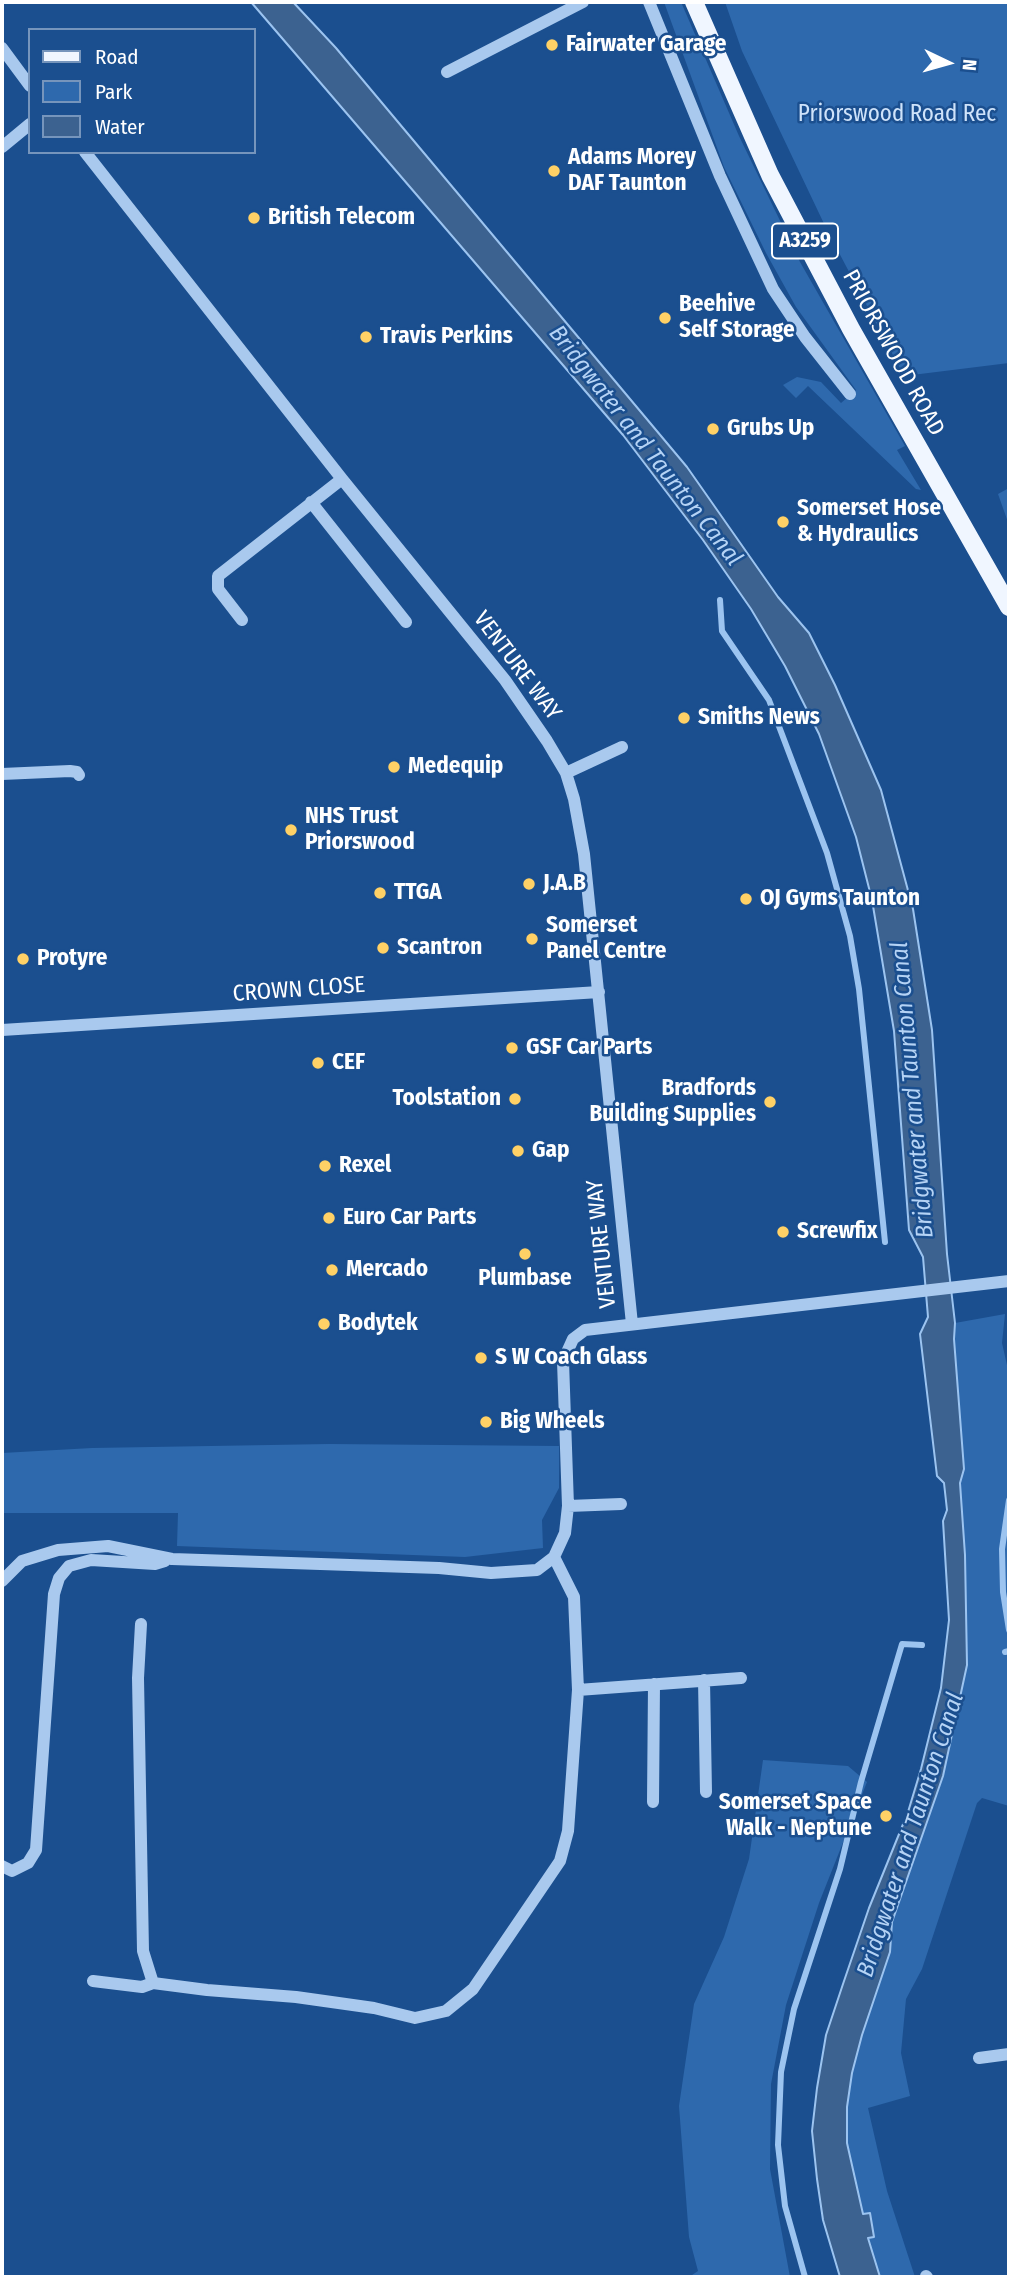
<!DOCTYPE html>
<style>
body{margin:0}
#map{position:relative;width:1011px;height:2279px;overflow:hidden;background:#1b4f8f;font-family:"Fira Sans Condensed",sans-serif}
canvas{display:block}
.frame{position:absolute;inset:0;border:4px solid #fff;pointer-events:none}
.legend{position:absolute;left:28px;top:28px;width:228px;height:126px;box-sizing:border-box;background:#1b4f8f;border:2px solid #7695bc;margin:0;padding:9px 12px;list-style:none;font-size:21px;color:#fff}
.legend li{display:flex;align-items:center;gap:14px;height:35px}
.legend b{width:35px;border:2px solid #7695bc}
.north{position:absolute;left:913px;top:28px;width:70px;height:70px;-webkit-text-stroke:5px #1b4f8f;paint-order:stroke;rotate:95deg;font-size:19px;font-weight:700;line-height:28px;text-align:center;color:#fff}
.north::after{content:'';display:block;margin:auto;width:24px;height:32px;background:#fff;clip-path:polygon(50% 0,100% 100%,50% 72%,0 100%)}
</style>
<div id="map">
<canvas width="1011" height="2279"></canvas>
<div class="frame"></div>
<ul class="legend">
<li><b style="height:9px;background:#f0f6ff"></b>Road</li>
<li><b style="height:19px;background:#2e69ad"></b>Park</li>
<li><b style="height:19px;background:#3c6290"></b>Water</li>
</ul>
<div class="north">N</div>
</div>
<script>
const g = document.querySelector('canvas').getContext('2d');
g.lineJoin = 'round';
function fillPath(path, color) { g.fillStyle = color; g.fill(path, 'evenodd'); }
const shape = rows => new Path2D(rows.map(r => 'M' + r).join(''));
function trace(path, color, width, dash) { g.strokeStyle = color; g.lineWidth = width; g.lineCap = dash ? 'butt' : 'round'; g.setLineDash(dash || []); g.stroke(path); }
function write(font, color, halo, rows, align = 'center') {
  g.font = font + ' "Fira Sans Condensed",sans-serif'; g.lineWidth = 5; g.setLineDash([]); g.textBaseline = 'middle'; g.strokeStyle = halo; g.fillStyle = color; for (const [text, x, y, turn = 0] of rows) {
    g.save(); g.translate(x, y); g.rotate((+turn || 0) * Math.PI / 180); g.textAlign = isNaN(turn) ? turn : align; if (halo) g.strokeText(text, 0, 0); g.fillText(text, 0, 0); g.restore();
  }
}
const green = shape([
 [664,2,681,2,739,136,800,262,905,446,897,450,921,490,916,489,808,386,796,398,783,385,797,377,821,382,841,403,856,390,796,307,766,253,724,167],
 [725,2,1009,2,1009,363,904,376,827,230,742,51],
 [1009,488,1009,525,998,494],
 [1005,1314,1002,1343,1009,1374,1009,1806,982,1798,977,1803,922,1969,906,1999,901,2053,910,2096,868,2108,887,2191,915,2277,880,2277,868,2238,874,2237,863,2214,847,2143,847,2107,852,2073,862,2035,890,1952,892,1922,943,1776,967,1665,965,1555,960,1483,964,1469,954,1339,955,1323],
 [329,1444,559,1446,559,1488,542,1520,543,1548,465,1557,177,1546,178,1513,2,1513,2,1453,92,1448],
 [763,1760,848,1766,867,1782,819,1903,786,2005,771,2084,770,2169,790,2277,689,2277,698,2271,689,2237,679,2106,694,2004,724,1937,749,1859]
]);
const water = shape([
 [251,2,293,2,336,48,687,467,778,597,809,633,835,685,881,790,913,909,932,1030,947,1254,955,1323,954,1339,964,1469,960,1483,965,1555,967,1665,943,1776,892,1922,890,1952,862,2035,852,2073,847,2107,847,2143,863,2214,870,2213,874,2237,868,2238,880,2277,840,2277,823,2220,817,2179,812,2131,817,2088,826,2035,843,1984,869,1908,908,1812,921,1769,941,1688,949,1620,943,1521,947,1510,944,1483,937,1476,920,1334,928,1317,923,1257,909,1230,894,1031,872,900,856,837,819,734,785,666,751,609,703,540,623,435,251,2]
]);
const stream = shape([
 [720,600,722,631,769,700,827,853,850,936,859,989,885,1242],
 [1009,1500,1002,1549,1003,1592,1009,1630],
 [1005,1652,1009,1651],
 [805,2277,785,2206,778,2145,781,2072,794,2009,840,1869,861,1782,902,1644,922,1645]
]);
const minor = shape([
 [649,2,720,176,773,289,805,337,850,394],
 [2,48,30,86],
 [447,72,583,2],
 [2,147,30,124],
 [85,152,342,479,505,680,547,741,566,773,574,799,584,854,632,1324],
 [311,502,406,622],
 [242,620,218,589,218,576,342,479],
 [566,773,622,747],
 [2,774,70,771,77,772,79,775],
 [2,1030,599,992],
 [568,1506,621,1504],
 [2,1581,22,1561,58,1550,108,1546,172,1559,439,1568,491,1573,537,1570,554,1557,565,1533,568,1506,563,1361,573,1339,585,1330,1009,1281],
 [141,1624,138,1678,143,1951,153,1983],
 [704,1680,706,1792],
 [578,1690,741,1678],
 [653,1802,654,1684],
 [2,1866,12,1871,28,1863,36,1850,54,1594,59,1578,69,1566,91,1560,155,1564,165,1561],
 [93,1981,142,1987,153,1983,207,1990,296,1997,374,2008,415,2018,446,2011,473,1989,560,1861,568,1831,578,1690,574,1597,554,1557],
 [979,2058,1009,2054],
 [926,2276,927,2277]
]);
const major = shape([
 [694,2,770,175,851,329,1009,607]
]);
const markers = [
 [552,45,7,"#ffd166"],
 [554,171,7,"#ffd166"],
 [254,218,7,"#ffd166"],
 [665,318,7,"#ffd166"],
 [366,337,7,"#ffd166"],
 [713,429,7,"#ffd166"],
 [783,522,7,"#ffd166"],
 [684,718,7,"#ffd166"],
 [394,767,7,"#ffd166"],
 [291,830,7,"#ffd166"],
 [529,884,7,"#ffd166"],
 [380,893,7,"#ffd166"],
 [746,899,7,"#ffd166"],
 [532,939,7,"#ffd166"],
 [383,948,7,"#ffd166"],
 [23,959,7,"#ffd166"],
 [512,1048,7,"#ffd166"],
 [318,1063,7,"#ffd166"],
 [515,1099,7,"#ffd166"],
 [770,1102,7,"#ffd166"],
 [518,1151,7,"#ffd166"],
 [325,1166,7,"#ffd166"],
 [329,1218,7,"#ffd166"],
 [783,1232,7,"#ffd166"],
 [525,1254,7,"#ffd166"],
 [332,1270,7,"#ffd166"],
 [324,1324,7,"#ffd166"],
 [481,1358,7,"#ffd166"],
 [486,1422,7,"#ffd166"],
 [886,1816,7,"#ffd166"]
];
const shields = [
 [805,241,66]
];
const shieldNames = [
 ["A3259",805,241]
];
const poiNames = [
 ["Fairwater Garage",566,45],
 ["Adams Morey",568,158],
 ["DAF Taunton",568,184],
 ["British Telecom",268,218],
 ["Beehive",679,305],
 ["Self Storage",679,331],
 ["Travis Perkins",380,337],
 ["Grubs Up",727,429],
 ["Somerset Hose",797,509],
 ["& Hydraulics",797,535],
 ["Smiths News",698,718],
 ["Medequip",408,767],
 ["NHS Trust",305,817],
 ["Priorswood",305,843],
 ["J.A.B",543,884],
 ["TTGA",394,893],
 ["OJ Gyms Taunton",760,899],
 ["Somerset",546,926],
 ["Panel Centre",546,952],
 ["Scantron",397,948],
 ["Protyre",37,959],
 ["GSF Car Parts",526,1048],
 ["CEF",332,1063],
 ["Bradfords",756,1089,"right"],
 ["Building Supplies",756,1115,"right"],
 ["Toolstation",501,1099,"right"],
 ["Gap",532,1151],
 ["Rexel",339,1166],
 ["Euro Car Parts",343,1218],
 ["Screwfix",797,1232],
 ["Mercado",346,1270],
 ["Plumbase",525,1279,"center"],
 ["Bodytek",338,1324],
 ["S W Coach Glass",495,1358],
 ["Big Wheels",500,1422],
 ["Somerset Space",872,1803,"right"],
 ["Walk - Neptune",872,1829,"right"]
];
const parkNames = [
 ["Priorswood Road Rec",897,115]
];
const streetNames = [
 ["PRIORSWOOD ROAD",893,353,61],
 ["VENTURE WAY",517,666,53],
 ["CROWN CLOSE",299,990,-4],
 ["VENTURE WAY",602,1244,-96]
];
const waterNames = [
 ["Bridgwater and Taunton Canal",645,446,52],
 ["Bridgwater and Taunton Canal",913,1090,-95],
 ["Bridgwater and Taunton Canal",911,1835,-72]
];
fillPath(green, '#2e69ad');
fillPath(water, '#3c6290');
trace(water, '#9cc4f0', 2);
trace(stream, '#9cc4f0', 6);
trace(minor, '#a9c9ee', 12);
trace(major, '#f0f6ff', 18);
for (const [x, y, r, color] of markers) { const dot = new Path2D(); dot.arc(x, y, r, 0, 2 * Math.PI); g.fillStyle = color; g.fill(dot); trace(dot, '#1b4f8f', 2.5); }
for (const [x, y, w] of shields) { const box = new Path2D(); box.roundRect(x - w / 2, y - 17.5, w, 35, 5); g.fillStyle = '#1b4f8f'; g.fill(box); trace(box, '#fff', 2); }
write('bold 21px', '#fff', null, shieldNames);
write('bold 23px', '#fff', '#1b4f8f', poiNames, 'left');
write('23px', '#cfe3fa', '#1b4f8f', parkNames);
write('23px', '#fff', '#1b4f8f', streetNames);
write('italic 24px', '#b5d3f5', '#1b4f8f', waterNames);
</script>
